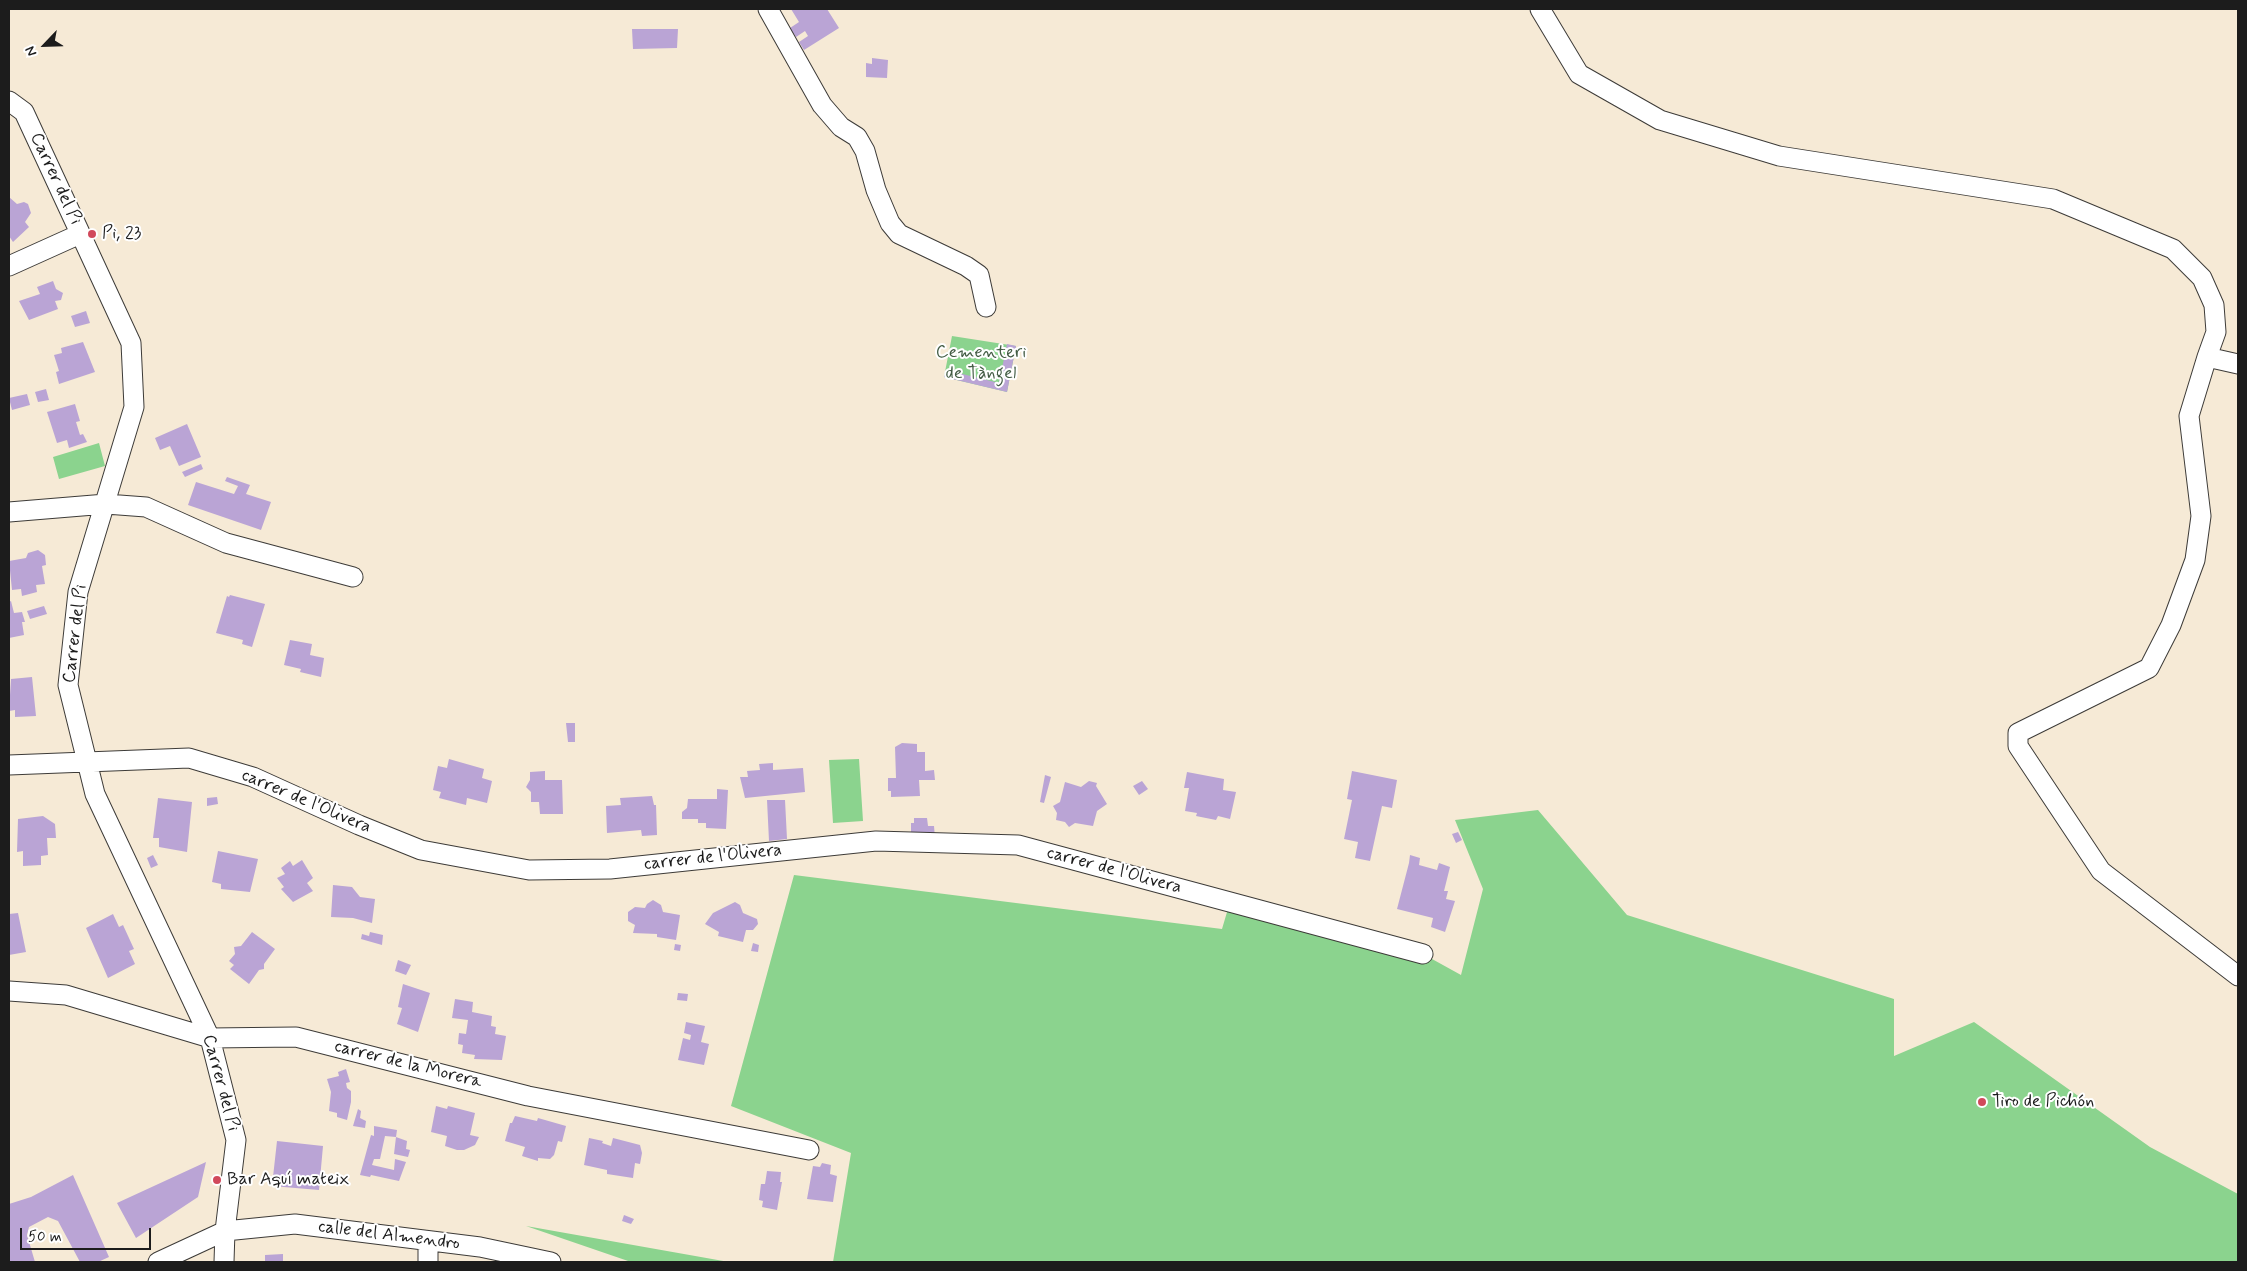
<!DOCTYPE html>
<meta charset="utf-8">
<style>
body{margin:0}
#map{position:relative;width:2247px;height:1271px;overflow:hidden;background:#f6ead6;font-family:Mynerve,sans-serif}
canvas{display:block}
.frame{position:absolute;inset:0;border:10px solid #1c1c1c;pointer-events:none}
.north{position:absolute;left:20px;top:20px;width:50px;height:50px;-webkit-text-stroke:4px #fff;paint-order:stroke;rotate:246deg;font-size:14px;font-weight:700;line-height:20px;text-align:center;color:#1c1c1c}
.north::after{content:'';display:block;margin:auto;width:18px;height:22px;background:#1c1c1c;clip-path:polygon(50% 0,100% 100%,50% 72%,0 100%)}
.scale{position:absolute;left:20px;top:1228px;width:131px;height:22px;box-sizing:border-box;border:2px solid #1c1c1c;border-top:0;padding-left:6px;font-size:15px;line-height:18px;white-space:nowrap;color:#1c1c1c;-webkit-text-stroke:4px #fff;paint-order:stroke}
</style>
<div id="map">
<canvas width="2247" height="1271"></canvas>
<div class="frame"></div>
<div class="north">N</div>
<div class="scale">50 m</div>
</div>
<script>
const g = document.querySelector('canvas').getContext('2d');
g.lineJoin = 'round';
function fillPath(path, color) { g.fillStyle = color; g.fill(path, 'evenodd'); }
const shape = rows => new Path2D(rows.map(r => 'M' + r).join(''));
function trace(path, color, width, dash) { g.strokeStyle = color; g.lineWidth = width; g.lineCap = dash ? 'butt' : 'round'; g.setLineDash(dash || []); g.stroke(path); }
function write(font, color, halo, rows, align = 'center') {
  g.font = font + ' Mynerve,sans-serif'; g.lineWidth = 4; g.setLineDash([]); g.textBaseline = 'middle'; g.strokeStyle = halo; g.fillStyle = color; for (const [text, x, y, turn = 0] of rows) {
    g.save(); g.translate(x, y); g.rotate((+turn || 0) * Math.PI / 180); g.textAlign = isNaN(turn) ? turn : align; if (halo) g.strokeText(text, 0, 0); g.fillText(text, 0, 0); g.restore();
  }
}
const green = shape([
 [952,336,1016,346,1007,392,944,377],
 [99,443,105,466,59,479,53,457],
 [859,759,863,821,833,823,829,760],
 [1538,810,1627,915,1894,999,1894,1056,1974,1022,2150,1147,2238,1194,2238,1262,833,1262,851,1153,731,1106,794,875,1222,929,1230,902,1423,954,1461,975,1483,889,1455,820],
 [526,1226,729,1262,631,1262]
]);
const building = shape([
 [791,9,827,9,839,28,804,50,799,42,808,36,805,31,796,37,790,28,799,22],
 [632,29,678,29,677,48,633,49],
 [872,58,888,60,887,78,866,77,866,63,872,64],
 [9,197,17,204,24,202,28,204,31,213,25,222,29,227,13,242,9,236],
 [53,281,56,289,63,293,61,300,55,301,58,309,29,320,19,301,40,294,37,287],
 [86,311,90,323,75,327,71,316],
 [83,342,95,372,59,384,56,372,59,371,54,355,62,353,61,348],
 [1007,344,1016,346,1007,392,944,377,946,370,999,383],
 [46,389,49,400,38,402,35,392],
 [27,394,30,405,12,410,9,398],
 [75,404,80,421,76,422,80,435,83,434,87,442,69,448,67,440,57,443,47,412],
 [187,424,201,457,179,466,170,446,160,450,155,438],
 [201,464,203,469,185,477,182,472],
 [227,477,250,485,246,494,271,502,261,530,188,505,196,482,234,494,238,486,225,481],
 [38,550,45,555,46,565,42,566,45,584,36,585,37,592,22,596,21,589,12,590,9,561,26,558,28,553],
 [230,595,265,604,252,647,242,644,243,640,216,633,227,596,229,597],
 [11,601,14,613,22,612,25,622,22,622,24,635,9,638,9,602],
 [44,606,47,614,30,619,27,611],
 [290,640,312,644,310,655,324,658,321,677,300,672,301,669,284,665],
 [32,677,36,716,15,717,15,710,9,711,11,679],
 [566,723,575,723,575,742,568,742],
 [902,743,917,744,917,752,925,752,925,771,934,770,935,780,919,780,920,796,891,797,891,791,888,791,888,778,896,778,895,747],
 [449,759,484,769,482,778,492,781,487,803,467,798,466,805,439,798,441,792,433,790,438,766,447,768],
 [773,763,773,770,803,768,805,792,745,798,740,777,748,777,747,771,760,770,759,764],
 [545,771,545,780,562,780,563,814,540,814,539,802,531,802,531,792,526,787,530,780,530,772],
 [1352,771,1397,780,1392,808,1382,806,1370,861,1355,858,1358,842,1344,839,1352,800,1347,799],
 [1187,772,1224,779,1223,790,1236,792,1230,819,1218,816,1216,820,1196,816,1197,813,1185,811,1189,788,1184,788],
 [1045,775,1051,777,1044,803,1040,802],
 [1089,781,1097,783,1096,786,1107,804,1097,811,1093,826,1075,823,1069,827,1065,822,1056,820,1057,813,1053,806,1060,802,1065,782,1081,787],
 [1142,781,1148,789,1139,795,1133,786],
 [717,789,728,790,726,829,706,828,706,823,698,823,698,819,682,819,682,812,687,808,688,799,717,799],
 [652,796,654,805,656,805,657,835,642,836,641,830,607,833,606,806,621,805,620,798],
 [217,797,218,804,207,806,207,798],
 [158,798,192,802,187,852,159,847,159,838,153,838],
 [767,800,785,800,787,839,769,841],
 [43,816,55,824,56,838,47,838,48,855,41,856,41,865,23,866,23,851,17,852,18,819],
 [914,818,927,818,928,826,934,826,935,838,911,838,911,823,914,823],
 [1458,832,1462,840,1456,843,1452,834],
 [218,851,258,859,250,892,221,889,221,884,212,882],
 [153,855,158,865,151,868,147,858],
 [1410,855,1420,858,1419,865,1437,870,1439,863,1450,867,1444,891,1448,891,1446,899,1455,901,1445,932,1431,927,1433,918,1397,909,1409,863],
 [302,860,313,878,307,883,313,891,293,902,281,889,284,887,277,878,285,874,281,868,290,861,293,866],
 [333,885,352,887,360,897,375,899,372,923,353,918,331,917],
 [653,900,661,905,663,912,680,915,676,940,657,937,657,934,633,933,635,925,628,921,628,912,635,907,645,908,647,904],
 [735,902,740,905,743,913,757,919,758,924,753,930,746,930,743,942,718,936,719,932,705,924,713,913],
 [18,913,26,952,9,955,9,914],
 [113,914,119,927,123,925,134,949,129,951,135,964,108,978,86,928],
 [252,932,275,949,264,964,264,969,259,970,249,984,230,969,234,965,229,961,235,954,234,947,241,946],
 [370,932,383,935,382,945,361,939,362,934,369,936],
 [753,943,759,945,758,952,751,951],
 [675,944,681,945,680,951,674,950],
 [398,960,411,965,406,975,395,971],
 [403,984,430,993,418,1032,397,1024,402,1008,398,1007],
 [678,993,688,994,687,1001,677,1000],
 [455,999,473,1002,472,1012,492,1016,491,1026,496,1027,495,1034,506,1036,502,1060,474,1059,475,1055,462,1053,463,1045,458,1044,459,1033,466,1034,468,1020,452,1018],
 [686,1022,705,1026,701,1042,709,1044,704,1065,678,1060,683,1038,690,1040,691,1035,684,1033],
 [346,1069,350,1082,346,1083,347,1088,351,1091,351,1102,347,1120,337,1117,337,1113,329,1111,331,1092,327,1079,339,1076,338,1072],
 [436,1106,447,1109,448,1106,475,1113,470,1135,479,1137,475,1145,464,1150,457,1150,445,1146,447,1136,431,1132],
 [358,1109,361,1111,360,1118,366,1121,365,1128,353,1126],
 [515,1116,537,1121,538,1118,566,1126,562,1142,558,1141,554,1155,550,1159,538,1158,538,1161,522,1156,525,1147,505,1141,510,1123,512,1123],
 [374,1126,397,1130,396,1137,385,1136,380,1159,374,1159,372,1165,394,1170,395,1159,406,1162,399,1181,371,1175,370,1177,360,1175,371,1135,374,1136],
 [396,1137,407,1141,406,1149,410,1150,408,1157,394,1154],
 [589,1138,603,1141,602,1143,611,1146,613,1138,640,1145,642,1153,640,1164,635,1163,633,1178,607,1174,607,1170,584,1165],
 [277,1141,323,1146,319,1190,272,1186],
 [206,1162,198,1197,136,1238,117,1203],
 [822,1163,831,1165,830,1174,837,1176,833,1202,807,1199,813,1166,820,1167],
 [767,1171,781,1172,780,1182,782,1182,777,1210,762,1207,763,1201,759,1200,761,1184,765,1184],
 [73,1175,109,1257,98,1262,80,1262,58,1221,48,1217,29,1227,27,1235,35,1262,9,1262,9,1204,31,1197],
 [624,1215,634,1219,631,1224,622,1221],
 [283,1254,283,1262,265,1262,265,1255]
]);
const street = shape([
 [768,9,822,105,841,127,857,137,865,151,876,190,890,223,899,234,966,266,979,275,986,307],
 [1540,9,1579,74,1660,120,1779,156,2053,199,2173,249,2202,278,2214,305,2216,332,2207,357,2238,364],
 [9,101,24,112,131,343,134,407,78,592,68,685,95,794,210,1038,236,1140,225,1231,224,1262],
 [9,266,80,234],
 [2207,357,2189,416,2201,516,2195,560,2171,625,2149,668,2018,733,2018,746,2101,871,2238,976],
 [9,512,106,504,146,507,226,543,353,577],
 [9,765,189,758,253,777,359,825,421,850,529,870,610,869,876,841,1018,845,1423,954],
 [9,991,66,995,210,1038,296,1037,528,1096,809,1150],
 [158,1262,225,1231,295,1224,480,1247,551,1262],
 [428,1262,428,1241]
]);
const markers = [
 [92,234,5,"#d1495b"],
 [1982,1102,5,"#d1495b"],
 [217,1180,5,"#d1495b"]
];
const streetNames = [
 ["Carrer del Pi",55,179,65],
 ["Carrer del Pi",76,634,-83],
 ["carrer de l'Olivera",306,802,23],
 ["carrer de l'Olivera",713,858,-6],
 ["carrer de l'Olivera",1114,871,15],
 ["carrer de la Morera",408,1065,14],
 ["Carrer del Pi",220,1083,75],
 ["calle del Almendro",389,1236,7]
];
const poiNames = [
 ["Pi, 23",102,234],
 ["Tiro de Pichón",1992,1102],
 ["Bar Aquí mateix",227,1180]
];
const parkNames = [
 ["Cementeri",981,353],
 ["de Tàngel",981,374]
];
fillPath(green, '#8bd38e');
fillPath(building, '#baa4d5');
trace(street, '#3d3b38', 21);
trace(street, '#fff', 19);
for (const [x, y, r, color] of markers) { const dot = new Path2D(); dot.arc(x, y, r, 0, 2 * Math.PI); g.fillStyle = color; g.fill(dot); trace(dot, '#fff', 2); }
write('18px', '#1c1c1c', '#fff', streetNames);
write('18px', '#1c1c1c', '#fff', poiNames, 'left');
write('18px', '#435c44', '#fff', parkNames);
</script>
